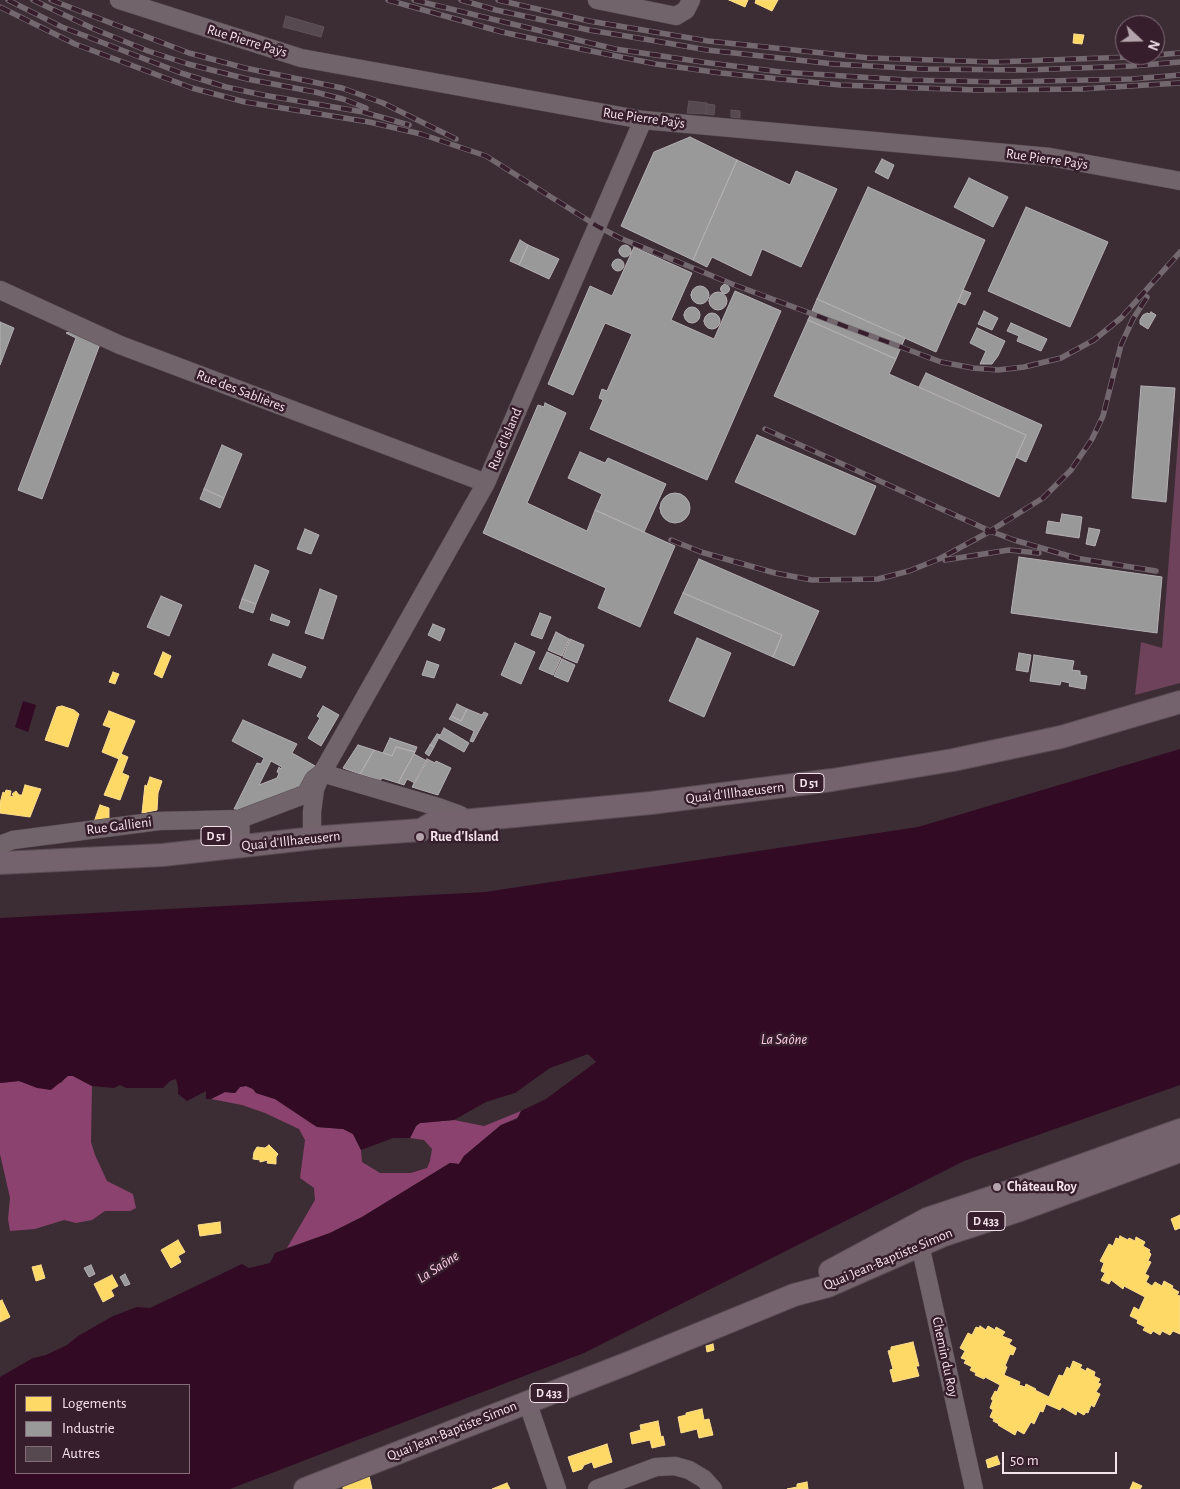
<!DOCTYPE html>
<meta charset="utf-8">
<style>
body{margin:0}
#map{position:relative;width:1180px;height:1489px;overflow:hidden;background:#3c2d35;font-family:"Alegreya Sans",sans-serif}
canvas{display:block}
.legend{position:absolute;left:15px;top:1384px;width:175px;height:90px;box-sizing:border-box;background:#371e2c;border:1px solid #836c78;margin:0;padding:6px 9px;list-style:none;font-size:15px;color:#f4e2eb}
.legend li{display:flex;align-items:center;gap:10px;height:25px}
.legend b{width:25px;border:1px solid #836c78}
.north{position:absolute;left:1115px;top:15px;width:50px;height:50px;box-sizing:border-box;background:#371e2c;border:1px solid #836c78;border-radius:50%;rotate:111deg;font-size:14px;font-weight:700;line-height:20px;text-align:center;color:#f4e2eb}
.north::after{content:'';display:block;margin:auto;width:18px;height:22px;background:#b4a3ab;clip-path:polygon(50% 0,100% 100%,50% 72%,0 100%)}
.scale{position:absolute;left:1002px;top:1452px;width:115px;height:22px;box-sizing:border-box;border:2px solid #f4e2eb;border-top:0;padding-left:6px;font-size:15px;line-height:18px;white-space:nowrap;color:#f4e2eb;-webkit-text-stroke:4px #371e2c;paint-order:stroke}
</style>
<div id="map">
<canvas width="1180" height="1489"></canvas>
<ul class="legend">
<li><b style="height:14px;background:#ffd966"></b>Logements</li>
<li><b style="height:14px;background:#999"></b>Industrie</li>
<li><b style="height:14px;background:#564950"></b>Autres</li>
</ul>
<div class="north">N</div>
<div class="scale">50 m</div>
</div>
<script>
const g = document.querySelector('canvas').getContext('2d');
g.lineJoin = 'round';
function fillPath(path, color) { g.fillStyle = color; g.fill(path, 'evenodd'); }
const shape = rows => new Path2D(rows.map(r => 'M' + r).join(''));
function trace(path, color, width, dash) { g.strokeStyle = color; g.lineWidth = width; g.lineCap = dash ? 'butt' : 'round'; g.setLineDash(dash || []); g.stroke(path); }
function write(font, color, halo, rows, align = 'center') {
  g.font = font + ' "Alegreya Sans",sans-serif'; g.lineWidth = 5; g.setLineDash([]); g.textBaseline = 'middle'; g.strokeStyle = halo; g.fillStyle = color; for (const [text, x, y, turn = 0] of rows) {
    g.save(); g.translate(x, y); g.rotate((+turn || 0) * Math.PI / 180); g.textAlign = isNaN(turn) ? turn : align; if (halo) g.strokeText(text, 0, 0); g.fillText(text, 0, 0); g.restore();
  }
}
const green = shape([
 [1180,416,1180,683,1135,695,1141,642,1162,648]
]);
const forest = shape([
 [67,1076,73,1076,92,1086,91,1142,95,1155,107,1181,133,1194,136,1208,130,1211,105,1211,92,1220,76,1223,64,1220,35,1229,10,1231,8,1219,10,1198,0,1154,0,1083,19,1081,25,1083,61,1083],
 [246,1086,253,1089,256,1093,275,1099,317,1127,344,1129,353,1134,361,1150,362,1162,380,1173,411,1173,427,1168,430,1161,432,1149,424,1140,410,1138,416,1126,420,1123,454,1120,484,1126,521,1111,519,1117,501,1125,464,1156,459,1164,450,1163,362,1217,330,1233,287,1248,315,1200,314,1188,300,1178,305,1140,299,1129,265,1113,242,1105,211,1099,225,1092,235,1093,240,1087]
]);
const water = shape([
 [23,701,36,705,28,732,15,727],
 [1180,749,1180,1085,964,1161,584,1353,230,1489,0,1489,0,1377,33,1358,46,1355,67,1345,78,1336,113,1316,137,1307,150,1308,242,1264,249,1268,270,1263,275,1253,330,1233,362,1217,450,1163,459,1164,464,1156,501,1125,517,1119,521,1111,546,1099,596,1062,588,1054,550,1068,515,1093,486,1102,454,1120,420,1123,416,1126,410,1138,393,1138,361,1150,353,1134,343,1129,317,1127,275,1099,256,1093,253,1089,246,1086,240,1087,235,1093,225,1092,211,1099,206,1099,206,1091,187,1101,178,1094,178,1087,176,1079,170,1081,163,1088,126,1088,120,1085,114,1088,92,1086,73,1076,68,1076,51,1090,37,1088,19,1081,0,1083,0,918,485,892,918,827],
 [189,1385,189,1473,16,1473,16,1385]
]);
const homes = shape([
 [729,0,748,0,745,7,729,0],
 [756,0,778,0,772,11,755,3,756,0],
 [1074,34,1084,35,1082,44,1073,43,1074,34],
 [163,652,171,656,162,678,154,674,163,652],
 [113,672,119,674,115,684,109,682,113,672],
 [62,706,74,710,79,714,68,747,45,740,57,707,62,706],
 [109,711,135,721,119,759,102,752,111,728,103,725,109,711],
 [121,754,128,757,122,773,129,776,120,800,104,795,121,754],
 [150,777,162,781,158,793,157,810,142,813,145,785,147,786,150,777],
 [25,785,41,789,30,817,0,813,0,803,3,792,5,793,6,790,11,791,10,796,14,797,12,794,16,791,19,795,22,795,25,785],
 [100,805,109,808,109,820,94,822,100,805],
 [269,1145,278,1154,276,1157,276,1164,267,1163,268,1160,260,1162,260,1160,253,1159,254,1152,257,1147,265,1148,269,1145],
 [1180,1215,1180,1228,1175,1230,1171,1219,1180,1215],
 [220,1222,221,1233,200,1236,198,1225,220,1222],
 [1120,1236,1128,1240,1129,1238,1135,1241,1136,1237,1145,1242,1143,1246,1150,1250,1149,1252,1151,1254,1148,1261,1151,1262,1145,1274,1149,1276,1146,1282,1152,1286,1155,1282,1162,1286,1164,1281,1173,1286,1172,1288,1179,1292,1177,1295,1180,1296,1180,1334,1173,1331,1170,1335,1162,1331,1160,1335,1153,1331,1151,1334,1143,1330,1145,1327,1137,1323,1138,1320,1130,1316,1134,1307,1139,1310,1145,1297,1124,1286,1123,1289,1111,1280,1109,1284,1101,1280,1105,1273,1101,1271,1104,1263,1100,1261,1109,1244,1113,1246,1116,1238,1119,1239,1120,1236],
 [178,1240,185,1252,178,1256,181,1262,171,1268,161,1250,178,1240],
 [41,1265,45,1278,36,1281,32,1267,41,1265],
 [112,1275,118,1286,111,1290,114,1296,103,1302,94,1284,112,1275],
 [2,1300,10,1317,0,1322,0,1301,2,1300],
 [980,1326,986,1330,988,1326,995,1330,996,1327,1005,1332,1002,1336,1012,1340,1009,1344,1016,1348,1013,1355,1010,1354,1005,1366,1007,1367,1004,1375,1020,1382,1019,1385,1025,1387,1026,1384,1036,1389,1035,1390,1049,1397,1059,1375,1063,1376,1067,1367,1070,1369,1073,1361,1082,1365,1080,1368,1086,1371,1087,1368,1095,1372,1094,1376,1100,1379,1098,1383,1101,1384,1096,1392,1100,1394,1094,1407,1091,1405,1088,1413,1086,1412,1084,1415,1077,1411,1076,1415,1062,1407,1060,1410,1046,1404,1043,1412,1040,1411,1034,1424,1031,1422,1024,1434,1017,1430,1015,1435,998,1425,999,1424,993,1421,994,1419,990,1417,993,1410,990,1408,993,1400,991,1399,995,1391,997,1392,1000,1385,985,1377,984,1379,975,1375,976,1373,970,1370,972,1367,964,1363,966,1360,961,1358,965,1351,960,1348,968,1333,972,1335,976,1327,979,1328,980,1326],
 [913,1342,919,1366,916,1366,919,1376,893,1382,890,1370,893,1369,888,1351,891,1350,891,1347,913,1342],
 [713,1344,714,1350,707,1352,706,1346,713,1344],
 [702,1409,704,1420,709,1419,713,1435,699,1438,697,1429,681,1433,678,1417,686,1415,686,1413,702,1409],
 [658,1421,661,1437,663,1436,665,1445,652,1448,650,1440,632,1444,630,1433,641,1430,640,1425,658,1421],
 [607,1444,612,1462,594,1468,592,1462,584,1465,582,1469,573,1472,568,1457,607,1444],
 [997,1456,1000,1464,988,1468,986,1460,997,1456],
 [369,1476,372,1489,343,1489,343,1487,369,1476],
 [807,1482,808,1489,787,1489,797,1487,797,1484,807,1482],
 [1133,1482,1142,1486,1140,1489,1130,1489,1133,1482],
 [507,1483,510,1489,492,1489,507,1483]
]);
const industry = shape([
 [690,137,737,160,693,260,621,226,654,152,690,137],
 [882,159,894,165,888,179,875,172,882,159],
 [737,160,790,185,796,171,837,189,801,267,762,249,751,276,712,257,707,267,693,260,737,160],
 [969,178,1008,197,993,227,954,207,969,178],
 [868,187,985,240,936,352,817,299,868,187],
 [1026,207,1108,242,1070,327,988,291,1026,207],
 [520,240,528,245,519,265,510,261,520,240],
 [528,245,559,259,549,279,519,265,528,245],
 '619 251a6 6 0 1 1 12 0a6 6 0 1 1-12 0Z',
 [634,247,692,273,671,320,714,339,735,291,781,311,707,480,590,429,603,400,599,398,602,389,607,391,632,334,605,323,573,395,548,384,590,286,612,296,634,247],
 '612 265a6 6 0 1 1 12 0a6 6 0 1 1-12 0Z',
 '720.5 289a4.5 4.5 0 1 1 9 0a4.5 4.5 0 1 1-9 0Z',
 '691 295a9 9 0 1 1 18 0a9 9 0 1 1-18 0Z',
 [963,290,971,293,965,305,958,302,963,290],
 '709 301a9 9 0 1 1 18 0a9 9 0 1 1-18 0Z',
 [817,299,905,338,896,359,808,320,817,299],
 '684 315a8 8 0 1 1 16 0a8 8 0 1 1-16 0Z',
 [984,311,998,318,992,330,978,324,984,311],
 [1151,312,1156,315,1148,329,1140,324,1140,320,1143,315,1147,313,1150,314,1151,312],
 '704 321a8 8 0 1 1 16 0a8 8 0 1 1-16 0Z',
 [808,320,896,359,889,374,1026,435,999,497,774,396,808,320],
 [0,322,14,328,0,365,0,322],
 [1011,323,1047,339,1041,351,1017,341,1019,336,1007,331,1011,323],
 [977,328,1005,341,998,356,992,364,980,364,986,351,970,343,977,328],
 [72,331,100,344,42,499,18,490,76,338,66,333,72,331],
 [926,373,1042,425,1026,462,1016,457,1026,435,919,387,926,373],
 [1141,386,1175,388,1166,502,1132,498,1141,386],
 [545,403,566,413,527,503,587,531,595,510,675,546,640,627,598,608,606,588,483,533,538,405,544,407,545,403],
 [757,435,876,486,855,535,735,482,757,435],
 [222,445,242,454,224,498,204,489,222,445],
 [580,452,605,463,608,458,666,484,644,532,595,510,602,494,568,478,580,452],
 [204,489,224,498,220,508,200,499,204,489],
 '660 508a15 15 0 1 1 30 0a15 15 0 1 1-30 0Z',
 [1062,514,1082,517,1079,538,1046,533,1048,521,1060,523,1062,514],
 [1089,528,1100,530,1095,546,1086,544,1089,528],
 [305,529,319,535,311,554,297,549,305,529],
 [1019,557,1162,577,1157,633,1011,613,1019,557],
 [699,559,819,611,794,666,773,657,782,635,683,593,699,559],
 [255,565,269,571,256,604,242,599,255,565],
 [320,589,337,596,323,639,305,633,320,589],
 [683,593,782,635,773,657,674,613,683,593],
 [161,596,182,605,169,636,147,627,161,596],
 [242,599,256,604,253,613,239,608,242,599],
 [540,613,551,617,542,639,531,635,540,613],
 [272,614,290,621,288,626,270,620,272,614],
 [433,624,445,629,440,641,428,635,433,624],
 [556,632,569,639,562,656,548,650,556,632],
 [697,638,731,653,704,717,669,701,697,638],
 [570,639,584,645,577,663,563,657,570,639],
 [515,643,535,652,521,684,501,675,515,643],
 [547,652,561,658,553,675,539,669,547,652],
 [1019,653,1031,655,1028,672,1016,670,1019,653],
 [273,654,306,667,301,678,268,665,273,654],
 [1034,655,1074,661,1072,670,1080,671,1080,675,1087,676,1085,689,1069,686,1070,683,1061,681,1060,685,1030,681,1034,655],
 [562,659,575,665,568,682,554,676,562,659],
 [427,661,439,665,434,678,422,675,427,661],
 [457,704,467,709,461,721,451,716,457,704],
 [323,706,339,715,321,746,308,738,320,718,317,716,323,706],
 [467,709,482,715,484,712,488,714,473,742,470,741,474,731,449,719,451,716,461,721,467,709],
 [243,720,297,744,292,753,317,767,306,787,245,810,234,809,257,763,261,764,264,758,232,741,243,720],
 [271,761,282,767,281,769,279,767,277,772,279,773,277,778,259,785,271,761],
 [444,728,469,743,464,752,439,738,444,728],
 [437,734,440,735,434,747,430,745,437,734],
 [390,738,417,747,415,752,396,747,392,756,383,753,390,738],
 [358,745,374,750,360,774,343,768,358,745],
 [430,745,434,747,429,756,425,753,430,745],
 [396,747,415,752,398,783,382,778,380,781,360,774,374,750,392,756,396,747],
 [414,754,427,761,415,783,407,779,404,785,398,783,414,754],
 [427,759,435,763,436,761,451,768,438,795,412,787,427,759],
 [91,1265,95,1274,89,1277,84,1268,91,1265],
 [125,1274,130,1284,125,1286,120,1277,125,1274]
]);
const building = shape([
 [286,16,324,27,321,37,283,27,286,16],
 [689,101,707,103,706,114,687,113,689,101],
 [707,104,715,105,714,115,706,114,707,104],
 [731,110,740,111,740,118,731,117,731,110]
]);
const minor = shape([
 [119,0,301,58,643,120,1050,157,1180,181],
 [597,0,676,16,686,10,691,0],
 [0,290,120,345,486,483],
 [240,819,306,794,314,779,322,773,438,807,460,815,461,822],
 [312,838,312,812,315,789,322,773,486,483,643,120],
 [0,845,13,840,159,821,240,819,241,846],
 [915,1234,923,1258,974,1489],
 [527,1401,557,1489],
 [597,1489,656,1467,675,1466,689,1470,704,1479,713,1489]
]);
const major = shape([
 [0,863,163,855,323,837,421,830,431,824,651,803,832,780,953,760,1061,737,1180,702],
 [830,1271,927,1219,999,1195,1180,1130],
 [305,1489,626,1364,794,1295,828,1286,944,1235,1020,1210,1180,1151]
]);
const rail = shape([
 [8,0,62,27,181,73,226,87,263,95,363,112,409,125],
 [33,0,94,29,148,51,188,64,247,79,315,92,343,99,366,108],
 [51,0,189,53,245,68,342,88,383,103,456,139],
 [388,0,502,32,581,49,656,64,721,73,840,85,975,90,1081,89,1180,83],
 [414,0,615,49,702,62,781,72,906,80,1001,82,1132,79,1180,75],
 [461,0,496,10,589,30,650,40,707,50,834,64,923,69,1027,70,1132,66,1180,62],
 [498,0,589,21,708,41,870,58,994,62,1131,57,1180,53],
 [0,7,75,44,192,88,245,102,369,122,421,134,486,156,597,226,620,238,732,284,941,362,973,368,998,370,1024,367,1061,358,1094,340,1121,318,1180,252],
 [765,429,990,531,1014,540,1076,558],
 [671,540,701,552,736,562,775,573,812,580,878,579,909,571,939,559,987,533,1043,498,1071,470,1092,439,1103,416,1121,345,1133,319,1147,297],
 [1069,557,1156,571],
 [945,560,1009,550,1039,553]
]);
const markers = [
 [420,837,5,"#b4a3ab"],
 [997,1187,5,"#b4a3ab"]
];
const shields = [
 [809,783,30],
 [216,836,30],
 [986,1221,38],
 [549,1393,38]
];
const shieldNames = [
 ["D 51",809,783],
 ["D 51",216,836],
 ["D 433",986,1221],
 ["D 433",549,1393]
];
const streetNames = [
 ["Rue Pierre Paÿs",247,41,17],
 ["Rue Pierre Paÿs",644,118,8],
 ["Rue Pierre Paÿs",1047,159,8],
 ["Rue des Sablières",241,391,21],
 ["Rue d'Island",505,439,-67],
 ["Quai d'Illhaeusern",735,793,-7],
 ["Rue Gallieni",119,826,-7],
 ["Quai d'Illhaeusern",291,841,-6],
 ["Quai Jean-Baptiste Simon",888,1259,-23],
 ["Chemin du Roy",945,1357,78],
 ["Quai Jean-Baptiste Simon",452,1431,-22]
];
const poiNames = [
 ["Rue d'Island",430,837],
 ["Château Roy",1007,1187]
];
const waterNames = [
 ["La Saône",784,1039],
 ["La Saône",438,1267,-33]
];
fillPath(green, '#6d425a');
fillPath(forest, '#8c426f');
fillPath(water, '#320a24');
fillPath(homes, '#ffd966');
trace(homes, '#fcdc8e', 1);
fillPath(industry, '#999');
trace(industry, '#b4afb2', 1);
fillPath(building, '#564950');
trace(building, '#5f5259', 1);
trace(minor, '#584c52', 19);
trace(major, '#584c52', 24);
trace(minor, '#72646b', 18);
trace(major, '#74636c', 22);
trace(rail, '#74686f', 5.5);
trace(rail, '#371e2c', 4, [11]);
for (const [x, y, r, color] of markers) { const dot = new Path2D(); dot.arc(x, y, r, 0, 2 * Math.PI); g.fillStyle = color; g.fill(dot); trace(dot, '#371e2c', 2); }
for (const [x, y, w] of shields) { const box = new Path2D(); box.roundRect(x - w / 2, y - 9.5, w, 19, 4); g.fillStyle = '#371e2c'; g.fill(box); trace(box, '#f4e2eb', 1); }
write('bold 12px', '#f4e2eb', null, shieldNames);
write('14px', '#f4e2eb', '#371e2c', streetNames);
write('bold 14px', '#f4e2eb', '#371e2c', poiNames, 'left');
write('italic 15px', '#fbcbe5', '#371e2c', waterNames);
</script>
